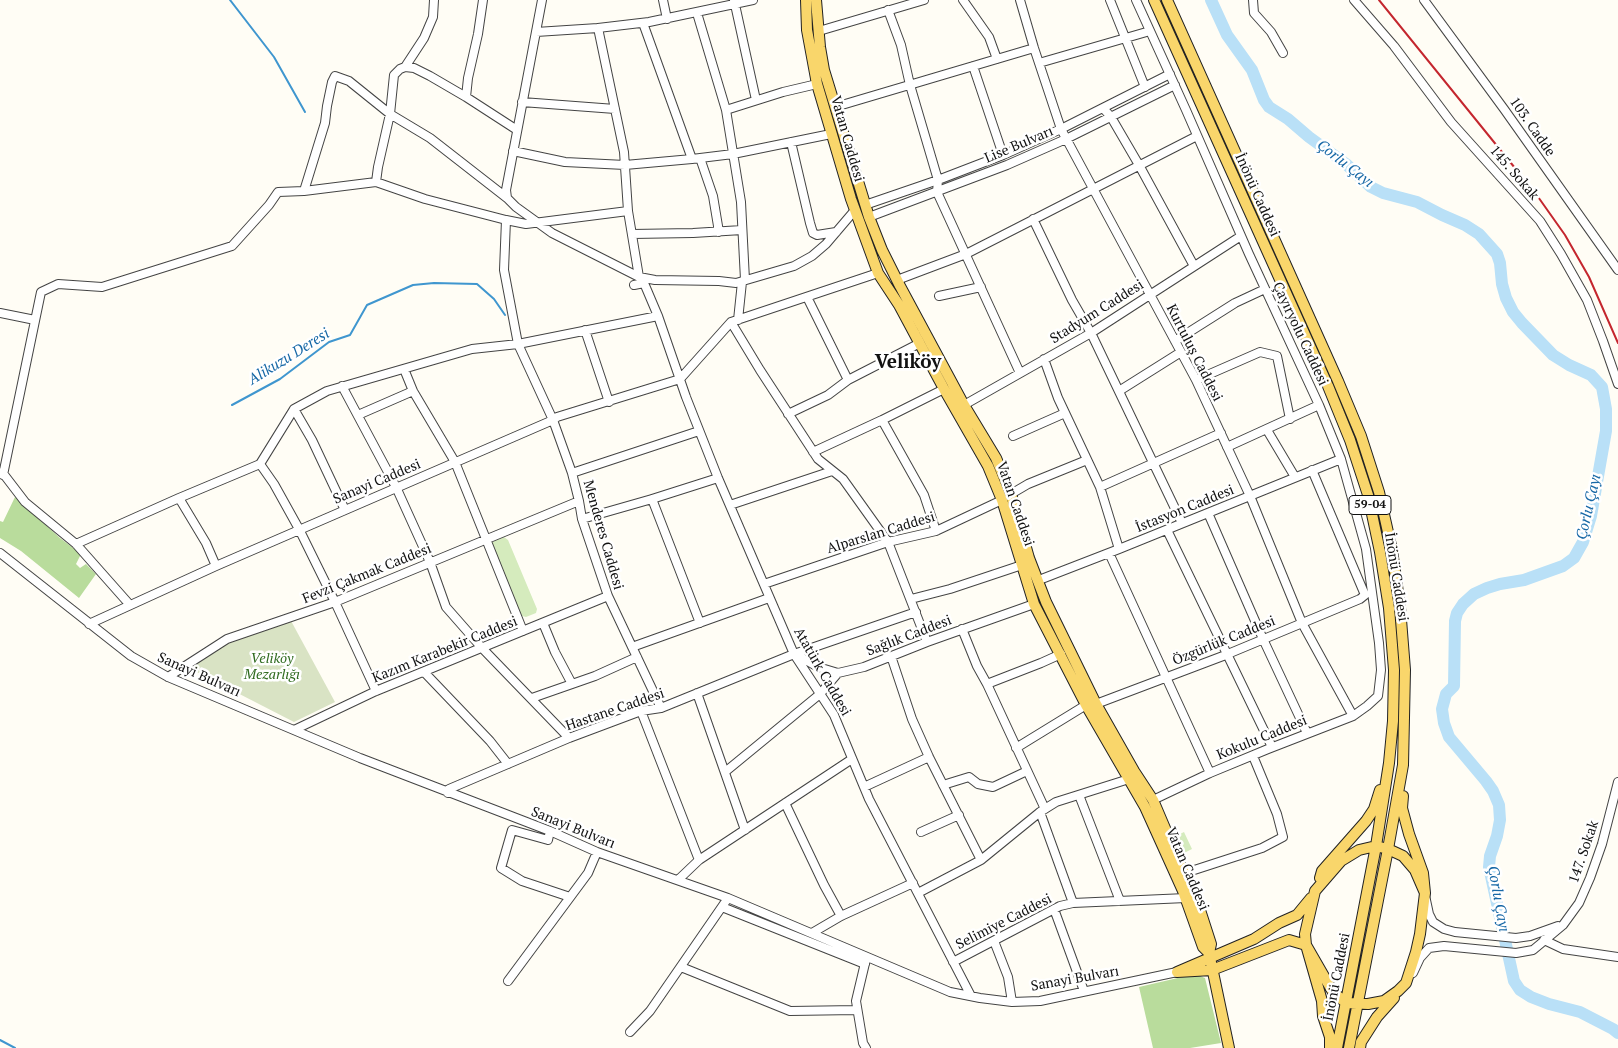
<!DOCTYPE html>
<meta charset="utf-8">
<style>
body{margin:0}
canvas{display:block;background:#fffdf5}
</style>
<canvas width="1618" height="1048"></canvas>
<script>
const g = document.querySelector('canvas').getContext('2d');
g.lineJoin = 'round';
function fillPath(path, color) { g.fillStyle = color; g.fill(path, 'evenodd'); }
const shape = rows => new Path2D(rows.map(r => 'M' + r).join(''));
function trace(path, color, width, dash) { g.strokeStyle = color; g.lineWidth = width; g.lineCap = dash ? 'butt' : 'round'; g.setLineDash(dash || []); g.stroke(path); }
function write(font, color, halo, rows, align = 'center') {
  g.font = font + ' "PT Serif",serif'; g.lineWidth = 5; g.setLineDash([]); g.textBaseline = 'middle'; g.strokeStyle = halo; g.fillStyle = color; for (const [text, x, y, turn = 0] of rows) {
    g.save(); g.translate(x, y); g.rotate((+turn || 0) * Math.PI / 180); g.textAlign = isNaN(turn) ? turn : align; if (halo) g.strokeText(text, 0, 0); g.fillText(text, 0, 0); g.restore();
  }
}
const green = shape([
 [504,537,508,540,537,609,536,613,526,617,522,616,490,547,492,542],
 [1184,832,1192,849,1184,853,1176,836]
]);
const forest = shape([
 [15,497,60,538,81,554,76,564,80,568,86,564,96,574,79,598,21,551,0,538,0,521,3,522],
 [1195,974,1205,978,1221,1043,1190,1048,1153,1048,1139,987]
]);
const cemetery = shape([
 [290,619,335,702,294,722,183,665,227,642]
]);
const stream = shape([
 [230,0,274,57,305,112],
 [232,405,280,379,329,342,350,335,367,305,413,285,434,283,477,284,494,299,505,315],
 [0,1040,15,1048]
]);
const river = shape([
 [1211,0,1227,35,1252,70,1264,100,1269,107,1288,119,1309,137,1346,164,1371,187,1383,193,1417,202,1442,215,1465,225,1479,234,1497,254,1500,263,1502,284,1506,298,1513,312,1522,323,1553,355,1569,365,1591,375,1602,387,1606,409,1606,431,1591,516,1583,542,1574,558,1563,566,1524,580,1500,584,1487,588,1474,594,1463,604,1457,613,1455,621,1454,686,1446,694,1442,709,1444,723,1449,737,1486,781,1493,791,1499,805,1500,820,1497,836,1490,856,1489,867,1514,981,1520,990,1531,997,1549,1004,1580,1012,1613,1029,1618,1033]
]);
const minor = shape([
 [542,0,506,190,507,198,516,207,552,233,639,277,655,280,719,281,736,283,794,266,812,256,826,244,855,210],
 [663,0,667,19],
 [734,0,756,100],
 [963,0,989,37,997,59],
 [1020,0,1034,48,1061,129,1196,380,1250,496,1302,623,1353,716],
 [1110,0,1145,87],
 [1136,0,1186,110,1249,254,1319,405,1341,459,1366,549,1379,643,1381,670,1378,696,1367,706,1353,716,1268,749,1210,773,1153,800],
 [1253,0,1254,13,1271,32,1283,53],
 [1354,0,1394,46,1451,122,1540,221,1561,254,1587,300,1603,341,1618,384],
 [1424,0,1504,109,1618,270],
 [888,10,901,45,910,85,938,180,937,192,1020,373],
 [697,13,726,110,741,202,745,280],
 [643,23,692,159],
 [598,28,624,152,628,211,639,277,644,283,658,316,686,397,718,478,794,654,834,715,869,799,971,996],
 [819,31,924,0],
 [536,32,598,28,649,22,753,0],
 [1039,63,1150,31],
 [973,66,1003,155],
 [405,67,424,38,433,17,434,0],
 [466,97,468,78,478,34,483,0],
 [522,102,615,109],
 [835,107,1034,48],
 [1103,108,1111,117,1139,165,1194,266],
 [726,110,783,92,817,84],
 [791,142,810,223,813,233,817,235,836,232],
 [513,151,565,162,625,165,692,159,733,154,831,134],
 [700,158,713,196,719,232],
 [376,182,378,167,390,114,349,81,335,76,332,82,327,106,325,123,304,191,376,182,425,199,506,220,526,224,628,211],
 [507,198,430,138,390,114,394,75,400,69,405,67,414,68,430,76,466,97,517,130],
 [865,205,938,180,1003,155,1061,129,1170,74],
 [869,217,1007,165,1066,139,1175,85],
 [1033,219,1072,300,1091,333,1182,523],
 [506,220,504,270,518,344,553,420,572,473,579,501,582,519,608,596,661,708],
 [632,234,693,233,742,230],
 [897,280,966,254,1197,136],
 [634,285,644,283],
 [939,296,981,287],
 [807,297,848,380],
 [0,313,35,320],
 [738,320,742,282],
 [731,322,760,370,818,459,843,479,888,542,927,642],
 [585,330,609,402],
 [1175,341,1235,303,1265,289],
 [1044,359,1058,398,1100,487,1119,549],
 [404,369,413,391,455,462,523,631],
 [680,379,731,322,878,273],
 [1196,380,1260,352,1277,356,1290,419],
 [342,386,396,487,430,562,446,607,482,648,569,738],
 [1119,391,1181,352],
 [964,405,1091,333,1241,236],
 [294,409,312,440,345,510],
 [788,414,828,395,848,380,920,343],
 [358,415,413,391],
 [882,420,924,495,936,531],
 [1267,430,1295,477],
 [1013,436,1065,413],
 [1227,447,1319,405],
 [813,452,882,420,944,389],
 [260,464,274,484,299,529,335,602,376,691],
 [2,472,25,502,76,544,130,605],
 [572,473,699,431],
 [3,475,41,292,58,284,102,287,232,246,269,205,278,192,304,191],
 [1100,487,1221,433],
 [1011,494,1028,484,1087,460],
 [179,498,206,543,216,566],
 [652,499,700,623],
 [730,505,832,471],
 [1208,513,1263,639,1307,733],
 [582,519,652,499,718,478],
 [1167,530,1272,747],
 [76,544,179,498,260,464,294,409,327,391,472,349,518,344,658,316],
 [0,553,131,656,168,677,360,758,550,831,597,852,728,898,950,992,980,998,1012,1002,1040,1001,1177,972],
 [1109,553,1210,773],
 [1039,580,1119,549,1341,459],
 [764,584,888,542,936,531,1002,500],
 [911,599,950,589,1022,565],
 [543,623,555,652,572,684],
 [89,624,216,566,553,420,557,417,680,379],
 [962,629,977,666,987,684,1045,809],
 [632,647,769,598],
 [795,654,818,667,838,673,864,667,927,642,1034,604],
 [891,656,912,719,929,757,981,860],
 [425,673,490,741,508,764],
 [168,677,227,639,335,602,579,501],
 [987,684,1041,663,1061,654],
 [697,693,745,830],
 [532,698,595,676,637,657],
 [1096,704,1223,656,1360,599,1365,595,1312,470],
 [641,711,699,860],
 [294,730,376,691,608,596],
 [1016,748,1086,705],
 [725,772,820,694,838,673],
 [943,785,969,777,978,784,993,787,1027,771],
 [864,787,929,757],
 [448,793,449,789,569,738,641,711,661,708,794,654,916,612],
 [1079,795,1120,901],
 [785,803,824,885,841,916],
 [1040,812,1073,903],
 [550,831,548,840,512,830,501,868,522,881,570,897],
 [921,832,959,815],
 [1185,873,1262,848,1283,837,1277,814,1253,756],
 [678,880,699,860,852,759],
 [918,893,981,860,1040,812,1056,802,1129,779],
 [1426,900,1429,914,1433,922,1444,929,1455,932,1516,938,1530,936,1558,926],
 [722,907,865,964],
 [1054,909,1084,991],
 [812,933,841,916,913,883],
 [1544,940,1563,949,1618,957],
 [994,941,1008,977,1012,1002],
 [953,962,1060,906,1073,903,1186,898],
 [681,967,790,1011,857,1010],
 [1413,973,1420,958,1429,948,1444,946,1516,953,1533,950,1563,925,1579,903,1590,878,1602,844,1618,782],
 [508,981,588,873,597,852],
 [630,1032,650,1011,728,898],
 [866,1048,863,1043,856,1001,866,959]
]);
const major = shape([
 [806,0,807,30,817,84,851,199,878,273,899,305,944,389,988,466,1002,500,1034,604,1086,705,1145,807,1183,891,1203,947,1209,953],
 [816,0,820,47,824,70,869,217,882,250,900,286,964,405,996,458,1011,494,1029,558,1046,602,1096,704,1134,771,1153,800,1201,913,1211,944,1209,953,1229,1048],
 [1154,0,1328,386,1350,440,1368,495,1380,552,1389,608,1394,670,1393,721,1389,763,1376,846,1337,1048],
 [1167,0,1338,381,1361,436,1379,492,1392,550,1400,607,1405,670,1403,765,1388,849,1349,1048],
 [1403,796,1402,808,1409,834,1423,873,1425,893,1420,934,1416,952,1406,983,1398,991,1384,1001,1368,1004,1346,1003,1333,992,1306,945,1305,934,1315,891,1341,861,1359,850,1376,846,1388,849,1403,856,1415,870,1425,893],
 [1320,878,1322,871,1366,821,1374,809,1380,790],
 [1311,898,1297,915,1279,923,1254,939,1177,972,1212,970,1289,940,1306,945,1322,1001,1323,1016,1330,1037,1330,1048],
 [1360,1048,1361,1042,1377,1017,1394,998]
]);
const rail = shape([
 [1379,0,1536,194,1565,235,1589,277,1618,343]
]);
const shields = [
 [1370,505,42]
];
const shieldNames = [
 ["59-04",1370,505]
];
const streetNames = [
 ["103. Cadde",1532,127,55],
 ["Vatan Caddesi",847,139,74],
 ["Lise Bulvarı",1019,145,-23],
 ["145. Sokak",1514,173,49],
 ["İnönü Caddesi",1257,195,66],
 ["Stadyum Caddesi",1097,312,-32],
 ["Çayıryolu Caddesi",1300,334,65],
 ["Kurtuluş Caddesi",1194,353,63],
 ["Sanayi Caddesi",377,482,-23],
 ["Vatan Caddesi",1015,504,71],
 ["İstasyon Caddesi",1185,509,-22],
 ["Alparslan Caddesi",881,533,-17],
 ["Menderes Caddesi",603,535,74],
 ["Fevzi Çakmak Caddesi",367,574,-22],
 ["İnönü Caddesi",1396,577,81],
 ["Sağlık Caddesi",909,636,-21],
 ["Özgürlük Caddesi",1224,641,-22],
 ["Kazım Karabekir Caddesi",445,650,-22],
 ["Atatürk Caddesi",822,672,60],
 ["Sanayi Bulvarı",199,675,24],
 ["Hastane Caddesi",615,710,-19],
 ["Kokulu Caddesi",1262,738,-22],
 ["Sanayi Bulvarı",573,828,22],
 ["147. Sokak",1584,852,-71],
 ["Vatan Caddesi",1187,869,67],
 ["Selimiye Caddesi",1004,922,-27],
 ["İnönü Caddesi",1337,977,-79],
 ["Sanayi Bulvarı",1075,979,-10]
];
const parkNames = [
 ["Veliköy",272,659],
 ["Mezarlığı",272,675]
];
const waterNames = [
 ["Çorlu Çayı",1345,164,38],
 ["Alikuzu Deresi",289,357,-32],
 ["Çorlu Çayı",1589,507,-77],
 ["Çorlu Çayı",1498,899,80]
];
const districtNames = [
 ["Veliköy",908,363]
];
fillPath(green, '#d5ebbd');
fillPath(forest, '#b9dc9c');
fillPath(cemetery, '#d9e3c4');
trace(stream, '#3f96cf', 2);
trace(river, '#b9e0f7', 12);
trace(minor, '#444', 10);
trace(major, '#222', 12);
trace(minor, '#fff', 8);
trace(major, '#f9d66b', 10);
trace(rail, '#c4262e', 2);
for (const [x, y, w] of shields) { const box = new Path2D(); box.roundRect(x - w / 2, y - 9.5, w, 19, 4); g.fillStyle = '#fff'; g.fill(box); trace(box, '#111', 1); }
write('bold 12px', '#111', null, shieldNames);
write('14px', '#111', '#fff', streetNames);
write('italic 14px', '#2f6b1f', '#fff', parkNames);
write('italic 15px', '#1768a6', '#fff', waterNames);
write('bold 19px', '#111', '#fff', districtNames);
</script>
